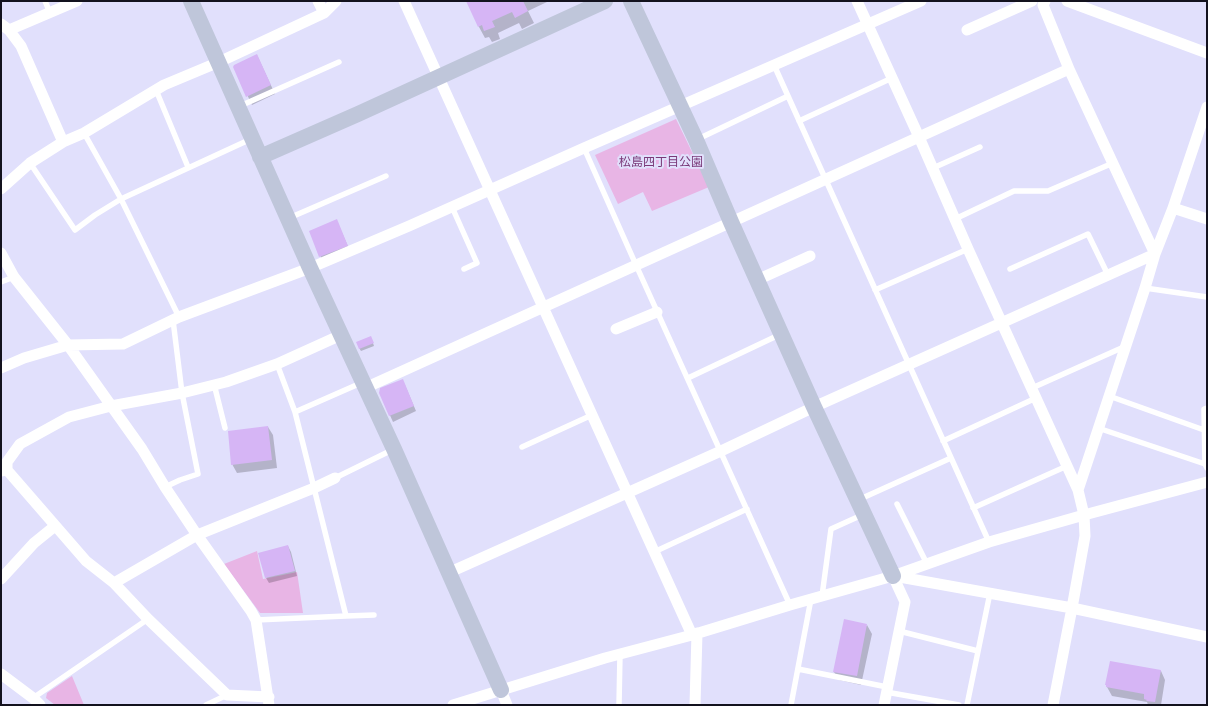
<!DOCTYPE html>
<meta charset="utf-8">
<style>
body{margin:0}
#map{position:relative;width:1208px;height:706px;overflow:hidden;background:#e1e0fc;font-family:"Nunito Sans",sans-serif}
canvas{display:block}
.frame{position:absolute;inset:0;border:2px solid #13121e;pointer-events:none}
</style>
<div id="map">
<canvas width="1208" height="706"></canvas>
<div class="frame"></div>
</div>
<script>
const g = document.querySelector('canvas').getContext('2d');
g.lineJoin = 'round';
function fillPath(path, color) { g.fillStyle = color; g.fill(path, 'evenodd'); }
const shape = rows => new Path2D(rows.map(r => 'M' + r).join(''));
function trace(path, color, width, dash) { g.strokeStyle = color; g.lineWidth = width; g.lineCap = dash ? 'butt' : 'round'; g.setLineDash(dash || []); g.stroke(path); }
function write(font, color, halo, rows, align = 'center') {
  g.font = font + ' "Nunito Sans","Noto Sans JP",sans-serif'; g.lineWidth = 4; g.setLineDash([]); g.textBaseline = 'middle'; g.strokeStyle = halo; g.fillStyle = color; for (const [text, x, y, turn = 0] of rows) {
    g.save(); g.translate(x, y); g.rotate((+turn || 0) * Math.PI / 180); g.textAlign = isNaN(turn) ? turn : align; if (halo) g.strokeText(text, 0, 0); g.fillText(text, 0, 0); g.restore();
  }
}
const green = shape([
 [676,119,709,187,652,211,643,192,618,204,595,155],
 [257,551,263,579,297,572,303,613,260,613,224,564],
 [72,676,84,705,55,705,46,698,47,693]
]);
const shadow = shape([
 [468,1,547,1,547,2,528,11,534,23,522,29,519,23,498,33,500,39,492,42,489,37,485,38,479,27],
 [257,55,275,94,252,105,234,67],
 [337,221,350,251,323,262,310,232],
 [372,340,374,346,361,351,359,348],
 [405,385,416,411,393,422,380,393],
 [268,427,273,435,277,468,237,473,232,464],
 [288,546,291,552,297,576,269,583,266,578],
 [867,625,872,634,861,685,839,680,834,672],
 [1161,671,1165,680,1161,705,1148,705,1147,702,1112,696,1107,687]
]);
const building = shape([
 [466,1,523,1,528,11,515,18,512,12,492,21,495,27,484,31,482,25,478,27],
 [257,54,271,85,246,97,233,67,234,65],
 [337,219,348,246,319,257,309,231],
 [371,336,374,343,359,349,356,342],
 [403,379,414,406,389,416,379,393,380,388],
 [268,426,272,460,231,465,228,431],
 [288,545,295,571,265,578,258,553],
 [844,619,867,624,857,676,833,672],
 [1110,661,1161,670,1155,702,1146,701,1147,700,1144,699,1144,694,1106,687,1106,685,1105,685]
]);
const lane = shape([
 [45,1,50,13],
 [774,65,989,542],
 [156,90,188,167],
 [240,106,339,62],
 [799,121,892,78],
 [84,133,121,199,179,317],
 [698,139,788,96],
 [584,148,636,265,790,605],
 [30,163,75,230,95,215,121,199,251,139],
 [933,168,980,147],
 [452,207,477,263,464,269],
 [289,218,386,176],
 [955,219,1014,191,1048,191,1113,163],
 [1010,269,1088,234,1108,275],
 [1,282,14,277],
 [1145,288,1207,297],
 [875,290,968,249],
 [277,364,295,412,346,616],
 [688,378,781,334],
 [214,384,225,428],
 [1032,388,1126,346],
 [1109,396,1204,430],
 [1207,408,1204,409,1205,464,1207,468],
 [295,412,361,383],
 [1098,428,1205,464],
 [943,441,1036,398],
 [522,447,592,415],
 [335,478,392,450],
 [165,487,180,480,198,474,182,393,173,320],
 [858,500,951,458],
 [897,504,927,564],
 [973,508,1067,466],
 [654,552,747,509],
 [822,596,831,529,862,515],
 [256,620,346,616,374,615],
 [899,631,978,651],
 [798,669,887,687],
 [886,692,959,705],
 [33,698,148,619],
 [206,705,227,695],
 [619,705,620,654],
 [791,705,811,599],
 [967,705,990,593]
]);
const street = shape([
 [318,1,324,13],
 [404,1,692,635],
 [857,1,919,137,968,249,1078,490,1084,515,1085,536,1072,608,1053,705],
 [1067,1,1207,53],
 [1,24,9,30,21,46,63,142],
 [9,30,77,1],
 [967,30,1032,1],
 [1,189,30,163,63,142,84,133,164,85,219,62,324,13,336,1],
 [1173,208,1207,219],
 [1,253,14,277,68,345,142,449,165,487,197,535,251,611,256,620,269,705],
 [757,280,810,256],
 [616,329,657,312],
 [1,368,24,358,68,345,123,344,179,317,310,268,409,226,584,148,921,1],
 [365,388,1069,69],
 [7,470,86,561,114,583,148,619,227,695,269,697],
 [1,471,7,470,7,462,20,444,69,417,111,406,182,393,226,382,277,364,341,335],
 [1078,490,1145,288,1155,254,1173,208,1207,107],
 [448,573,721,451,814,407,1155,254,1069,69,1043,5,1045,1],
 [894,576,1072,608,1207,637],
 [1,579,34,543,55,526],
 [114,583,197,535,314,488,335,478],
 [1,674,33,698,40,705],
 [501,690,507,705],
 [453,705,605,658,692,635,790,605,893,576,989,542,1084,515,1207,482],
 [695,705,697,633],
 [884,705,905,602,893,576]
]);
const secondary = shape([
 [191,1,310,268,394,449,501,690],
 [631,1,696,140,731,222,814,407,893,576],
 [260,157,358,114,605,1]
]);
const parkNames = [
 ["松島四丁目公園",661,163]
];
fillPath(green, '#e8b5e5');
fillPath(shadow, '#0003');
fillPath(building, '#d6b5f5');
trace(lane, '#fff', 5.5);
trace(street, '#fff', 11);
trace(secondary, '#bfc6da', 16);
write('12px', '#7a3978', '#e1e0fc', parkNames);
</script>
